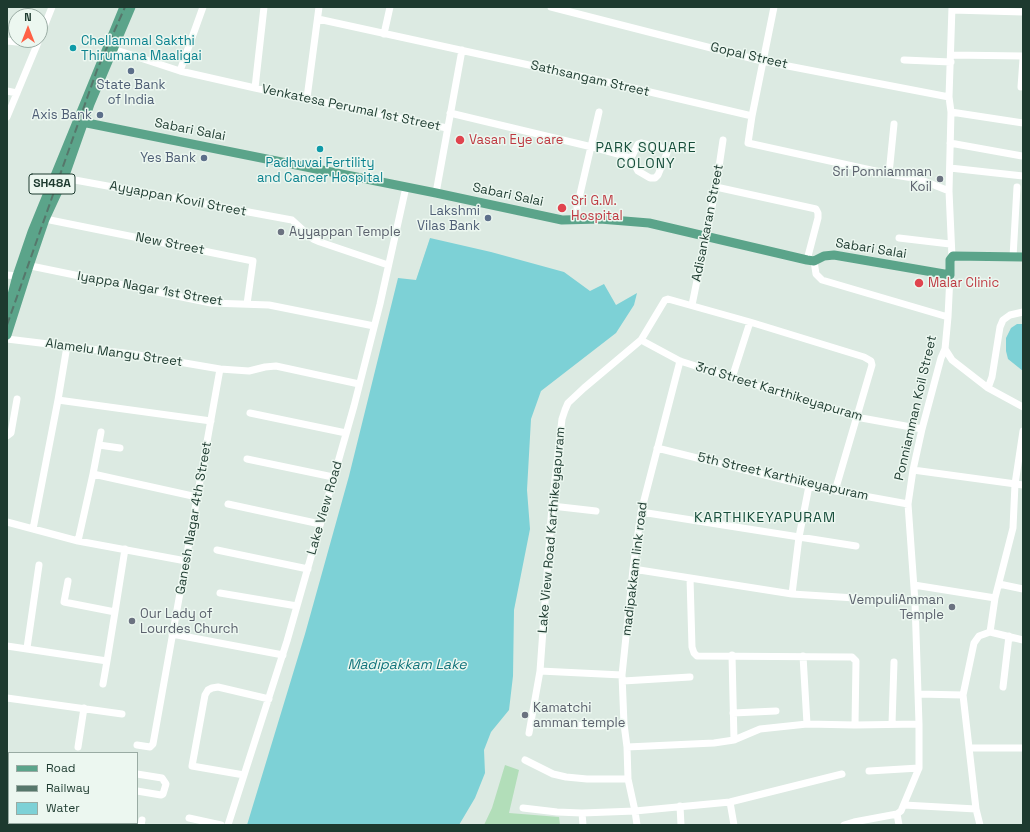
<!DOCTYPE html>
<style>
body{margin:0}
#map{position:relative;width:1030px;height:832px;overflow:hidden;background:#dceae2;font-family:"Space Grotesk",sans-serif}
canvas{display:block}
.frame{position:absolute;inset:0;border:8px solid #1d3a2f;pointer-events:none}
.legend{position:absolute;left:8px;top:752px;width:130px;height:72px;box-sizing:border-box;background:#ecf7f0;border:1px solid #99aba3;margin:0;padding:5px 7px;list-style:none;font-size:12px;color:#1d3a2f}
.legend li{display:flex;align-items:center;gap:8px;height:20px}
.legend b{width:20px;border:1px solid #99aba3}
.north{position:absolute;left:8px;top:8px;width:40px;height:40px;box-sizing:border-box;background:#ecf7f0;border:1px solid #99aba3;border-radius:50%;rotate:0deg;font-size:11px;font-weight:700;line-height:16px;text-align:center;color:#1d3a2f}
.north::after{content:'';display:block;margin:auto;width:14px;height:18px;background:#ff6045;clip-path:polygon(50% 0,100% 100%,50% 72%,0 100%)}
</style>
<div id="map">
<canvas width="1030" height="832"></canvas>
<div class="frame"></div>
<ul class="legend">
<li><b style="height:5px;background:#5ba48a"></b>Road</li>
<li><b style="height:5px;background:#56776b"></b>Railway</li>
<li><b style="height:11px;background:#7dd1d6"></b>Water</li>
</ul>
<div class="north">N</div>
</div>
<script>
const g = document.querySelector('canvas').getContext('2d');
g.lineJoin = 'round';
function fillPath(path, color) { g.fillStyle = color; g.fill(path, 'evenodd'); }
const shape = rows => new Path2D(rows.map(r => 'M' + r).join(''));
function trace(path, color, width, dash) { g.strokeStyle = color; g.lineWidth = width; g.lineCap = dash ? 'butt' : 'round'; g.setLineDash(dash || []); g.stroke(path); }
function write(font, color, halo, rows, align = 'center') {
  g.font = font + ' "Space Grotesk",sans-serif'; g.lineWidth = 3; g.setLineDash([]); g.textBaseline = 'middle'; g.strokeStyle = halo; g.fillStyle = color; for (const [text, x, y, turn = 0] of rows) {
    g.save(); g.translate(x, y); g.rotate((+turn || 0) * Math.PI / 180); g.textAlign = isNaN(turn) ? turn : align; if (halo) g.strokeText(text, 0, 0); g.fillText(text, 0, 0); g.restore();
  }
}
const green = shape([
 [505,765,519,770,509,813,559,817,560,825,484,825,492,808]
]);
const water = shape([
 [430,238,491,252,564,272,590,291,604,284,616,305,637,293,634,305,616,333,541,391,531,419,527,490,530,529,514,610,513,676,509,710,491,732,484,750,485,773,475,798,459,825,247,825,305,634,349,476,398,278,416,280],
 [1017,324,1023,324,1023,371,1008,359,1006,351,1006,338,1011,328]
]);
const minor = shape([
 [551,7,762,61,949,97],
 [952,10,1023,12],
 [318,19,616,84,752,116,774,7],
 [384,34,390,7],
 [40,37,52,7],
 [7,41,37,44],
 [113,49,180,71,255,88,447,128],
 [951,55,1023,56],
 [904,60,951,62],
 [180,71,203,7],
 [1021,87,1023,59],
 [255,88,264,7],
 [7,91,17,93],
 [307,98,319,7],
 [951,112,1023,123],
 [450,113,592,147,631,158,638,144,641,143,665,149,667,153,658,175,655,178,650,178,638,171,631,158],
 [752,116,748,143,889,174,919,179,949,191],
 [7,117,39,40],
 [950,143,1022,156],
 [950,168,1023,176],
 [889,174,894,124],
 [64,178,292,220,313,239,320,242,388,265],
 [716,187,816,209,818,213,818,218,807,260],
 [436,193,462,50],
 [45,219,253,261,247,304],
 [577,219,577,207,599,112],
 [899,238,950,244],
 [952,257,949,191,951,112,949,97,952,7],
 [1013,257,1017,187],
 [814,261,816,274,822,280,948,317],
 [26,265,211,303,269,305,374,326],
 [7,275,17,276],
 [692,305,716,187,723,140],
 [7,339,132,354,220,369,249,371,265,367,276,366,359,384],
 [641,340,680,361,856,417,922,429],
 [67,346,58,400,211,421],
 [945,349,952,360,988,388,1023,407],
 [732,378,750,322],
 [988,388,992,377,1000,327,1003,320,1010,315,1023,312],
 [250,413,346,433],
 [7,436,11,433,17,399],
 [99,445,120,448],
 [657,448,809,486,908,504],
 [247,459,333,477],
 [913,470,1023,485],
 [93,474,101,432],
 [228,504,320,524],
 [552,506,596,511],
 [641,512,856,546],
 [7,522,78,541,186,561],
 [33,529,58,400],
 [78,541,93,474,197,497],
 [217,550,308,569],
 [633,569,792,594,855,598],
 [690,578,692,647,694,653,697,656,852,657,856,661,855,725],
 [68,581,64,602,115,612,125,549],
 [999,584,1023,589],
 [914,585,995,598],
 [220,593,297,606],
 [792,594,799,537,809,486],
 [878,599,915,602],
 [990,632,1023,640],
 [172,634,283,655],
 [7,646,107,661,115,612],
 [27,648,39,565],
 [732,655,734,740],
 [803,656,807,724],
 [540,671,622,675],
 [623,681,690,677],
 [103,684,107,661],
 [1003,687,1009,636],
 [918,694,963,695],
 [7,698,122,714],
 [733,713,776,711],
 [892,724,894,662],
 [566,725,600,726,624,724],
 [529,733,540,671,552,506,562,419,565,410,568,403,584,388,641,340,665,300,668,299,750,322,864,357,871,361,872,365,835,491],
 [137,745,150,747,153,744,220,369],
 [78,747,84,708],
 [627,747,714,743,734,740,760,729,807,724,855,725,919,724],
 [969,748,1023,748],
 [7,759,9,759],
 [525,760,553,774,566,777,587,779,628,779],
 [869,771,919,768],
 [137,774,162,778,166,784,163,794,161,795,137,791],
 [244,775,192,766,205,695,208,690,212,688,218,687,269,699],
 [730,802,734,825],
 [904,805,976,809,980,825],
 [680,806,681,825],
 [523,808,557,812,582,813,635,811,730,802,842,774],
 [976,809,963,695,974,643,979,636,990,632,995,598,1013,528,1015,484,1023,431],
 [582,813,583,825],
 [897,814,899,825],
 [189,818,221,825],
 [47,825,47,823],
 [100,825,100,823],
 [141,825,142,820],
 [228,825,287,641,354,406,380,304,406,187],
 [637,825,635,811,628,779,627,747,624,724,622,675,633,569,641,512,680,361],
 [844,825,854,822,897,814,901,811,919,768,919,724,915,602,908,504,913,470,922,429,941,358,945,349,948,317,950,275]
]);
const major = shape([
 [77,121,436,193,562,220,600,219,649,223,807,260,814,261,824,256,834,255,950,275,950,260,953,256,1023,257],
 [7,314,17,276,32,232,124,7],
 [7,335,29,266,45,219,64,178,90,104,131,7]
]);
const rail = shape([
 [7,325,97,70,125,7]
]);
const markers = [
 [73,48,4,"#0f9aa8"],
 [131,71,4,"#5c6f8a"],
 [100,115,4,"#5c6f8a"],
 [460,140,5,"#e0444e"],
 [320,149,4,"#0f9aa8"],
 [204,158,4,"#5c6f8a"],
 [940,179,4,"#6b7280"],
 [562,208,5,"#e0444e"],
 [488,218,4,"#5c6f8a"],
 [281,232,4,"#6b7280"],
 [919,283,5,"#e0444e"],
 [952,607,4,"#6b7280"],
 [132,621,4,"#6b7280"],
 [525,715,4,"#6b7280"]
];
const shields = [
 [52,184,46]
];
const shieldNames = [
 ["SH48A",52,184]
];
const cultureNames = [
 ["Chellammal Sakthi",81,41],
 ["Thirumana Maaligai",81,56],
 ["Padhuvai Fertility",320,163,"center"],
 ["and Cancer Hospital",320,178,"center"]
];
const streetNames = [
 ["Gopal Street",749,56,13],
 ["Sathsangam Street",590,79,13],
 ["Venkatesa Perumal 1st Street",351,108,12],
 ["Sabari Salai",190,130,11],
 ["Sabari Salai",508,195,12],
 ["Ayyappan Kovil Street",178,199,11],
 ["Adisankaran Street",708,223,-79],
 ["New Street",170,244,11],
 ["Sabari Salai",871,249,9],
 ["Iyappa Nagar 1st Street",150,289,10],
 ["Alamelu Mangu Street",114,353,8],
 ["3rd Street Karthikeyapuram",779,392,17],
 ["Ponniamman Koil Street",916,408,-77],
 ["5th Street Karthikeyapuram",783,477,13],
 ["Lake View Road",325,508,-74],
 ["Ganesh Nagar 4th Street",194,518,-80],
 ["Lake View Road Karthikeyapuram",552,530,-85],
 ["madipakkam link road",635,569,-83]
];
const serviceNames = [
 ["State Bank",131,85,"center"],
 ["of India",131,100,"center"],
 ["Axis Bank",92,115],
 ["Yes Bank",196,158],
 ["Lakshmi",480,211],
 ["Vilas Bank",480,226]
];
const healthNames = [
 ["Vasan Eye care",469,140],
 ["Sri G.M.",571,201],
 ["Hospital",571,216],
 ["Malar Clinic",928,283]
];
const worshipNames = [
 ["Sri Ponniamman",932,172,"right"],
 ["Koil",932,187,"right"],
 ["Ayyappan Temple",289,232],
 ["VempuliAmman",944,600,"right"],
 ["Temple",944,615,"right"],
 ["Our Lady of",140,614],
 ["Lourdes Church",140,629],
 ["Kamatchi",533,708],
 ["amman temple",533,723]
];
const neighbourhoodNames = [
 ["PARK SQUARE",646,148],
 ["COLONY",646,164],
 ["KARTHIKEYAPURAM",765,518]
];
const waterNames = [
 ["Madipakkam Lake",407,665]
];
fillPath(green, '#b2deb9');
fillPath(water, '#7dd1d6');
trace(minor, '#fff', 7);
trace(major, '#5ba48a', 9);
trace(rail, '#56776b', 2, [8, 4]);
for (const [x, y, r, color] of markers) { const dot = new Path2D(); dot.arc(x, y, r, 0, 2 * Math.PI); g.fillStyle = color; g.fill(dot); trace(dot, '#ecf7f0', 1.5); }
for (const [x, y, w] of shields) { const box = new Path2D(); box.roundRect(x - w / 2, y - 10, w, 20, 3); g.fillStyle = '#ecf7f0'; g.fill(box); trace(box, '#1d3a2f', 1); }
write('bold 12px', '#1d3a2f', null, shieldNames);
write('13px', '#0d838f', '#ecf7f0', cultureNames, 'left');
write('13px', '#1d3a2f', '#ecf7f0', streetNames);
write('13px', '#4e5e75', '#ecf7f0', serviceNames, 'right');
write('13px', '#be3a42', '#ecf7f0', healthNames, 'left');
write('13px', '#5b616d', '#ecf7f0', worshipNames, 'left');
g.letterSpacing = '1px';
write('14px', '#174e3b', '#ecf7f0', neighbourhoodNames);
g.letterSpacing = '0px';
write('italic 14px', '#12747b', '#ecf7f0', waterNames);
</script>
